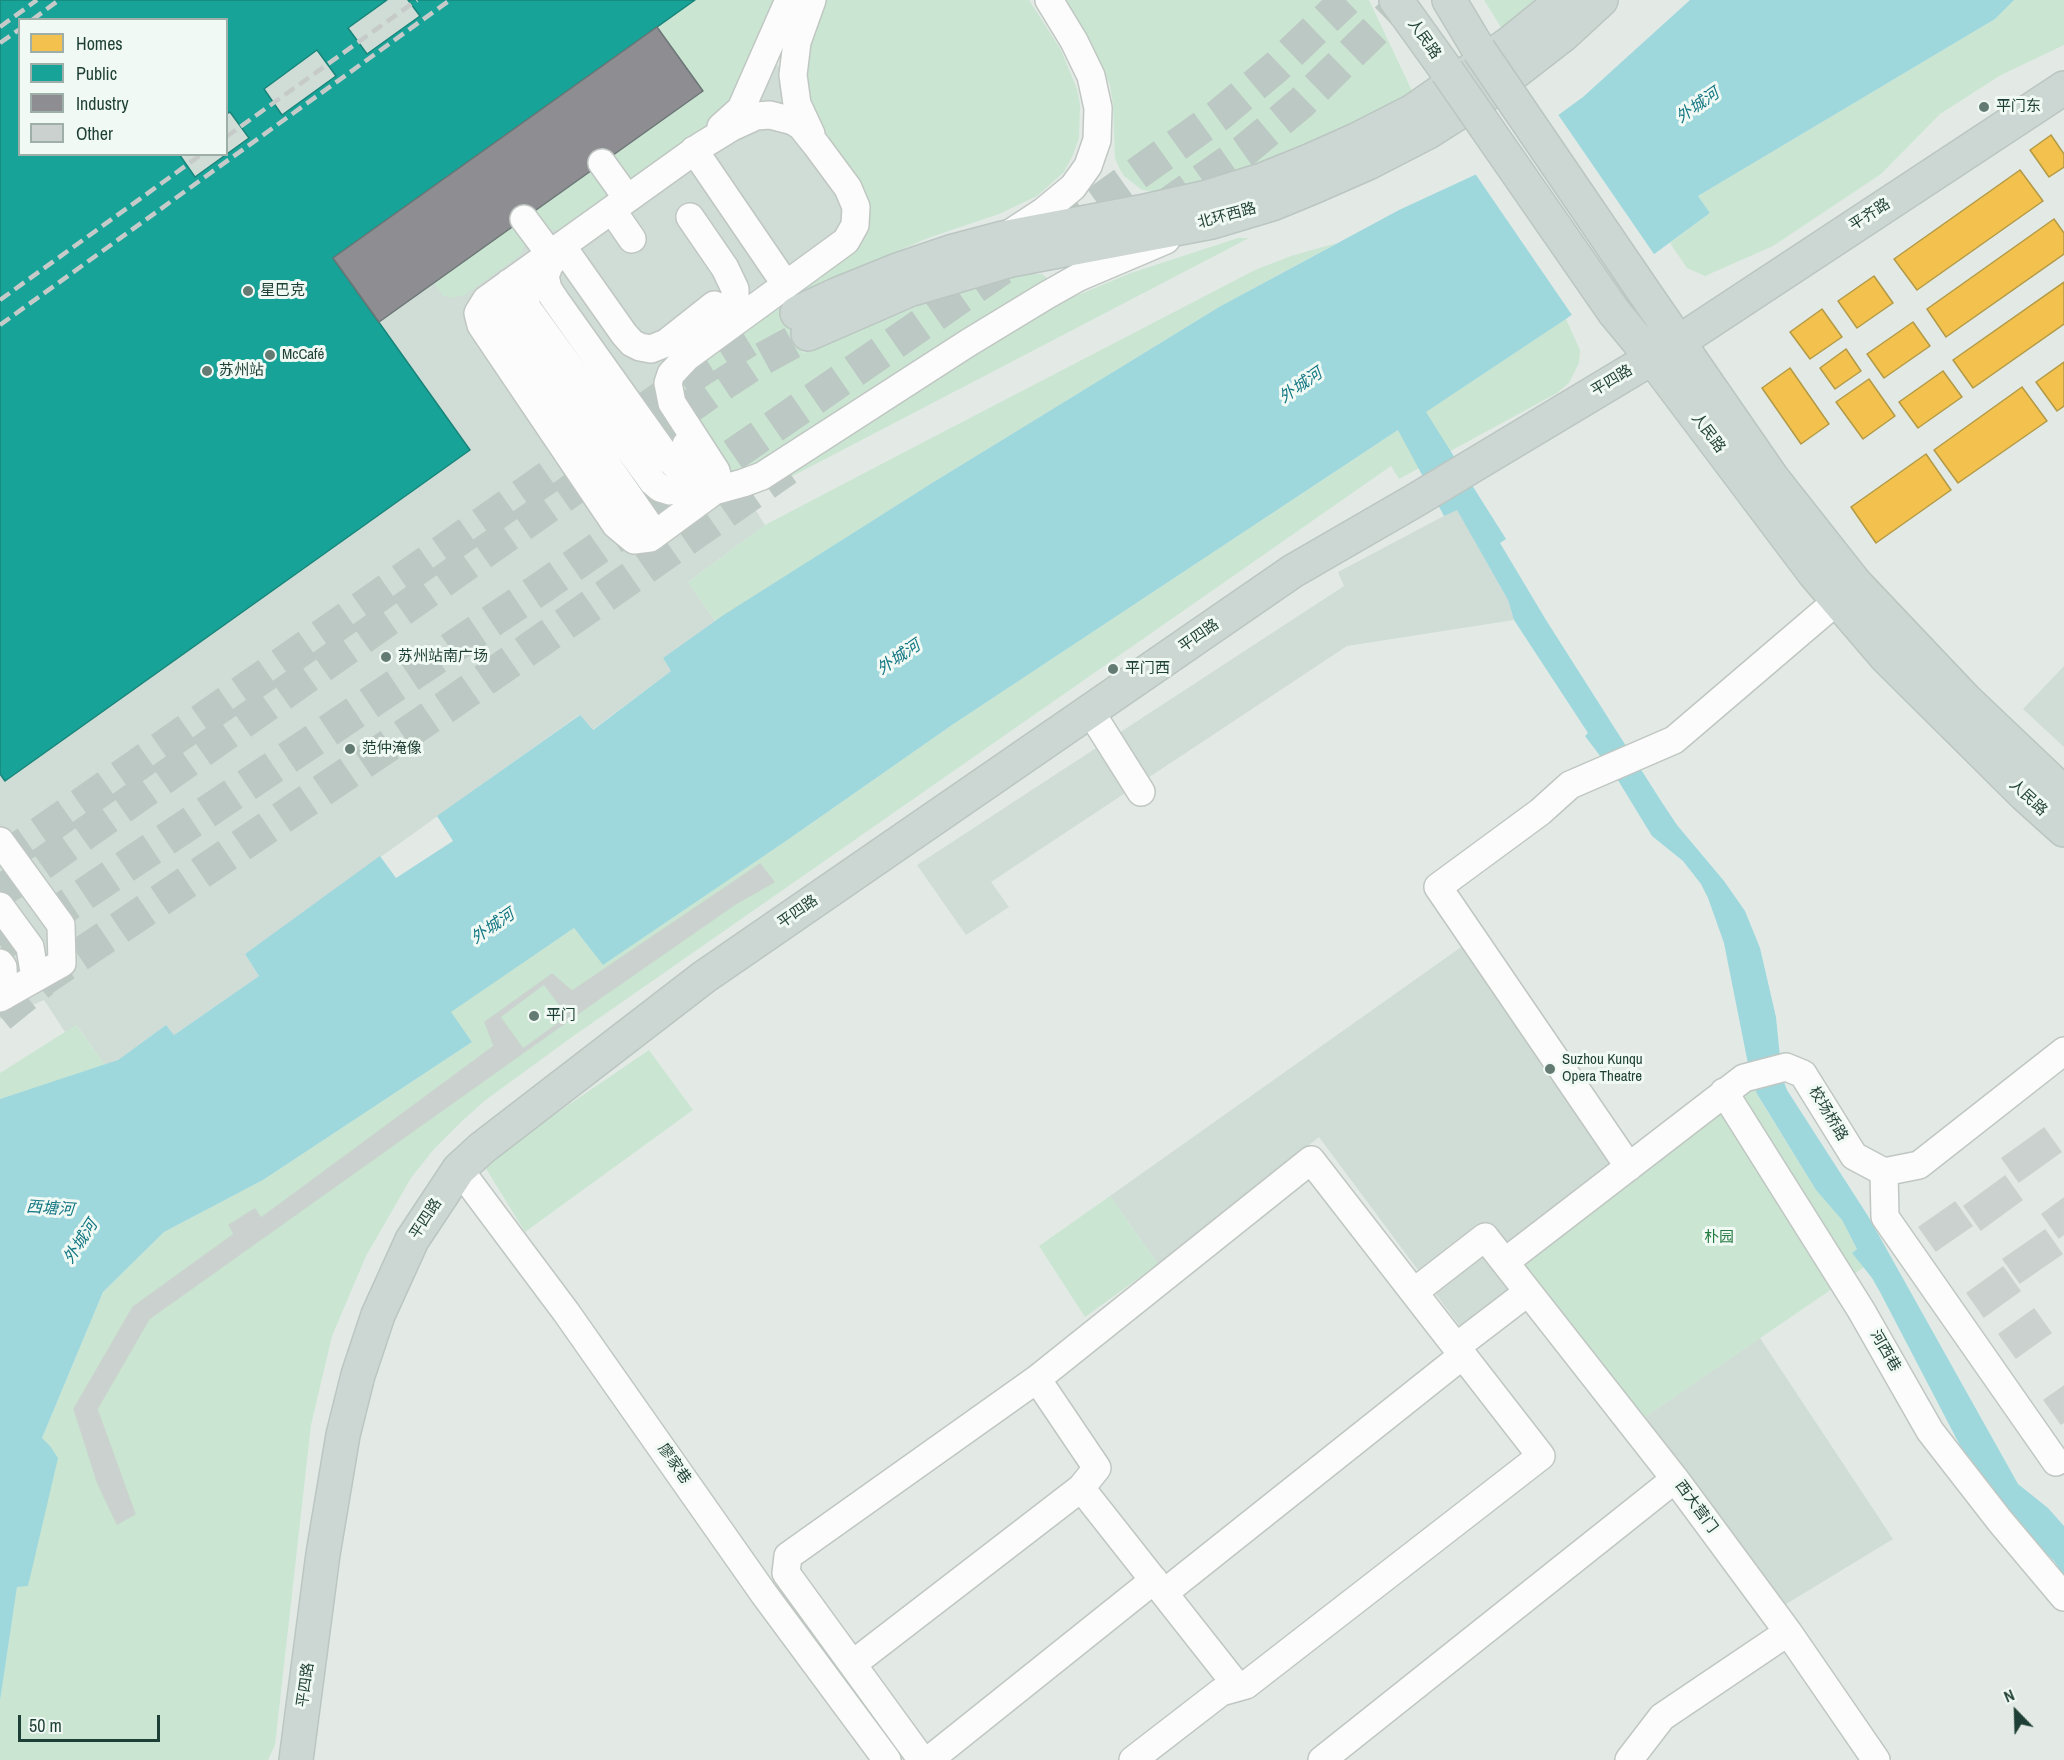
<!DOCTYPE html>
<meta charset="utf-8">
<style>
body{margin:0}
#map{position:relative;width:2064px;height:1760px;overflow:hidden;background:#e3eae6;font-family:"Archivo Narrow",sans-serif}
canvas{display:block}
.legend{position:absolute;left:18px;top:18px;width:210px;height:138px;box-sizing:border-box;background:#f1f9f4;border:2px solid #9dafa8;margin:0;padding:8px 10px;list-style:none;font-size:18px;color:#1e3f35}
.legend li{display:flex;align-items:center;gap:12px;height:30px}
.legend b{width:30px;border:2px solid #9dafa8}
.north{position:absolute;left:1986px;top:1682px;width:60px;height:60px;-webkit-text-stroke:4px #f1f9f4;paint-order:stroke;rotate:337deg;font-size:16px;font-weight:700;line-height:24px;text-align:center;color:#1e3f35}
.north::after{content:'';display:block;margin:auto;width:21px;height:27px;background:#1e3f35;clip-path:polygon(50% 0,100% 100%,50% 72%,0 100%)}
.scale{position:absolute;left:18px;top:1715px;width:142px;height:27px;box-sizing:border-box;border:3px solid #1e3f35;border-top:0;padding-left:8px;font-size:18px;line-height:21px;white-space:nowrap;color:#1e3f35;-webkit-text-stroke:4px #f1f9f4;paint-order:stroke}
</style>
<div id="map">
<canvas width="2064" height="1760"></canvas>
<ul class="legend">
<li><b style="height:16px;background:#f2c14e"></b>Homes</li>
<li><b style="height:16px;background:#17a398"></b>Public</li>
<li><b style="height:16px;background:#8d8d92"></b>Industry</li>
<li><b style="height:16px;background:#cad1ce"></b>Other</li>
</ul>
<div class="north">N</div>
<div class="scale">50 m</div>
</div>
<script>
const g = document.querySelector('canvas').getContext('2d');
g.lineJoin = 'round';
function fillPath(path, color) { g.fillStyle = color; g.fill(path, 'evenodd'); }
const shape = rows => new Path2D(rows.map(r => 'M' + r).join(''));
function trace(path, color, width, dash) { g.strokeStyle = color; g.lineWidth = width; g.lineCap = dash ? 'butt' : 'round'; g.setLineDash(dash || []); g.stroke(path); }
function write(font, color, halo, rows, align = 'center') {
  g.font = font + ' "Archivo Narrow","Noto Sans SC",sans-serif'; g.lineWidth = 6; g.setLineDash([]); g.textBaseline = 'middle'; g.strokeStyle = halo; g.fillStyle = color; for (const [text, x, y, turn = 0] of rows) {
    g.save(); g.translate(x, y); g.rotate((+turn || 0) * Math.PI / 180); g.textAlign = isNaN(turn) ? turn : align; if (halo) g.strokeText(text, 0, 0); g.fillText(text, 0, 0); g.restore();
  }
}
const built = shape([
 [0,0,695,0,657,27,703,91,604,162,619,176,763,39,811,124,867,210,696,361,736,479,765,525,688,582,715,621,663,658,671,671,592,730,579,715,245,954,259,976,174,1035,166,1025,118,1060,105,1065,77,1026,65,1032,44,1000,0,1019],
 [20,20,226,20,226,154,20,154],
 [1457,509,1508,600,1514,620,1347,646,991,882,1009,907,966,935,917,865,1344,586,1338,572],
 [2064,666,2064,747,2023,709],
 [1471,940,1627,1154,1526,1309,1476,1348,1319,1137,1211,1224,1158,1264,1110,1196],
 [1760,1338,1893,1539,1783,1606,1645,1417]
]);
const green = shape([
 [695,0,775,0,754,61,721,117,631,180,625,179,604,162,703,91,657,27],
 [822,0,1029,0,1061,50,1077,89,1080,105,1079,138,1073,155,1064,172,1037,196,999,214,928,238,863,266,783,306,803,353,925,303,961,291,1023,274,1042,274,1048,279,769,464,728,478,676,391,679,380,853,247,824,144,799,72],
 [1062,0,1369,0,1413,93,1337,132,1245,170,1163,193,1142,190,1124,176,1119,168,1115,158,1113,105,1110,85,1090,43],
 [1484,0,1537,0,1502,29],
 [2014,0,2064,0,2064,45,2001,75,1940,114,1881,174,1773,246,1705,276,1687,268,1670,243,1710,213,1698,196,1995,19],
 [598,166,608,188,606,193,603,198,565,226,558,230,546,230,530,214],
 [518,223,526,241,522,252,518,257,465,295,452,298,443,296,434,283],
 [1238,238,1249,238,760,493,984,348,1061,302,1131,273],
 [1337,243,1219,307,932,483,715,621,688,582,765,525,916,446,1255,270,1291,256],
 [1566,319,1580,350,1579,363,1569,383,1557,393,1399,479,1391,466,572,1037,487,1099,463,1120,434,1149,411,1178,366,1256,332,1336,311,1425,275,1745,268,1760,0,1760,0,1701,17,1586,28,1585,50,1446,42,1438,103,1292,164,1232,263,1180,472,1042,450,1012,574,928,603,965,786,841,952,725],
 [76,1025,105,1065,0,1099,0,1073],
 [649,1050,693,1110,525,1232,485,1167,514,1142],
 [1751,1079,1757,1094,1765,1108,1816,1190,1842,1220,1857,1249,1852,1253,1864,1267,1645,1417,1519,1259],
 [1110,1196,1158,1264,1085,1317,1039,1246]
]);
const water = shape([
 [1690,0,2014,0,1995,19,1698,196,1710,213,1566,319,1426,412,1506,539,1500,543,1546,620,1661,801,1677,825,1724,881,1745,911,1760,948,1776,1017,1782,1077,1787,1090,1868,1216,2018,1484,2048,1508,2064,1526,2064,1576,2054,1561,1997,1505,1978,1480,1880,1292,1872,1278,1852,1253,1857,1249,1842,1220,1816,1190,1757,1094,1751,1079,1724,943,1708,898,1701,884,1683,861,1652,836,1616,777,1585,736,1588,733,1514,620,1508,600,1457,510,1444,516,1398,430,952,725,786,841,603,965,574,928,451,1012,472,1042,263,1180,164,1232,103,1292,42,1438,50,1446,58,1458,28,1586,17,1587,0,1701,0,1099,118,1060,166,1025,174,1035,259,976,245,954,380,856,396,878,453,841,437,816,580,715,593,730,671,671,663,658,722,616,932,483,1219,307,1399,210,1479,173,1583,97]
]);
const pier = shape([
 [1557,113,1656,257,1574,318,1474,172]
]);
const homes = shape([
 [2051,135,2064,154,2064,167,2049,177,2030,150,2051,135],
 [2020,170,2043,201,1917,290,1894,259,2020,170],
 [2054,219,2064,233,2064,254,1946,337,1927,309,2054,219],
 [1874,276,1893,303,1857,328,1838,301,1874,276],
 [2064,282,2064,324,1973,388,1953,360,2064,282],
 [1822,309,1842,337,1810,359,1790,332,1822,309],
 [1913,322,1930,346,1884,378,1867,354,1913,322],
 [1846,349,1861,371,1835,389,1820,368,1846,349],
 [2064,362,2064,406,2057,411,2036,382,2064,362],
 [1790,368,1829,424,1801,444,1762,388,1790,368],
 [1943,371,1962,397,1918,428,1899,402,1943,371],
 [1869,379,1895,416,1863,439,1836,402,1869,379],
 [2022,387,2047,421,1958,483,1934,450,2022,387],
 [1926,454,1951,490,1876,543,1851,507,1926,454]
]);
const public = shape([
 [0,0,387,0,348,28,367,54,420,16,408,0,695,0,333,258,470,450,5,781,0,774,0,0],
 [20,20,226,20,226,114,230,112,249,138,195,177,179,154,20,154,20,20],
 [317,50,336,76,282,115,264,89,317,50]
]);
const industry = shape([
 [657,27,703,91,379,322,333,258,657,27]
]);
const building = shape([
 [760,864,774,882,737,903,596,1001,149,1319,97,1409,135,1514,117,1524,98,1484,74,1409,133,1307,234,1234,229,1225,255,1209,261,1218,494,1046,485,1022,552,974,572,991,760,864],
 [544,984,568,1016,523,1049,500,1017,544,984],
 [2044,1128,2061,1152,2019,1182,2002,1158,2044,1128],
 [2005,1176,2022,1200,1981,1230,1964,1206,2005,1176],
 [2064,1198,2064,1234,2059,1238,2042,1214,2064,1198],
 [1955,1202,1972,1226,1936,1251,1919,1227,1955,1202],
 [2045,1230,2062,1254,2020,1283,2003,1259,2045,1230],
 [2003,1267,2020,1291,1984,1317,1967,1293,2003,1267],
 [2034,1309,2051,1333,2016,1358,1999,1334,2034,1309],
 [2064,1386,2064,1422,2061,1424,2044,1400,2064,1386]
]);
const majorTunnel = shape([
 [0,861,701,370,748,341],
 [0,891,22,878,711,392,760,360,808,334]
]);
const highwayTunnel = shape([
 [1162,208,1245,150,1301,103,1406,0],
 [1057,231,1219,115,1275,68,1346,0],
 [0,945,65,907,541,588,1010,263],
 [38,983,447,706,787,469],
 [0,1016,43,981]
]);
const minor = shape([
 [721,127,741,109,789,0],
 [811,134,797,104,793,75,797,42,812,0],
 [694,150,786,285],
 [602,163,627,198],
 [612,210,632,239],
 [690,217,725,268,735,289,735,297,729,306,705,324],
 [524,219,550,254],
 [1009,234,1044,211,1073,187,1088,166,1097,140,1098,108,1091,76,1074,41,1049,0],
 [562,246,624,334,632,343,640,347,651,349,666,343,714,305],
 [555,257,549,266,545,276,548,289,556,301,667,457,678,468,685,469,697,460],
 [544,264,529,285,525,298,527,308,653,482,660,488,670,491,678,489,688,486,698,475,699,467,697,460,686,445],
 [509,283,501,299,502,313,655,534],
 [714,491,718,479,716,471,672,403,668,383,671,374,687,357,846,241,855,225,856,207,848,188,817,146,801,126,793,121,770,115,756,116,732,127,701,146,486,300,478,313,481,325,485,331,616,525,634,540,650,538,714,491,743,483,762,476,968,343,1047,295,1079,277,1166,240],
 [1090,711,1141,792],
 [0,841,61,925,62,963,0,998],
 [0,906,30,947,35,978],
 [0,963,3,967,4,996],
 [1724,1092,1861,1310,1930,1431,2000,1521,2064,1597],
 [1629,1167,1438,887,1540,812,1570,785,1674,740,1838,600],
 [459,1169,566,1312,764,1594,887,1760],
 [1884,1172,1885,1217,2056,1462],
 [1505,1262,1744,1078,1786,1067,1803,1074,1854,1156,1884,1172,1919,1165,2064,1051],
 [1414,1292,1485,1237,1675,1479,1788,1632,1876,1760],
 [1456,1347,1528,1292],
 [1081,1488,1238,1687],
 [1164,1593,1463,1355],
 [854,1663,1081,1488,1097,1468,1037,1379],
 [922,1760,786,1573,788,1556,1037,1379,1311,1160,1541,1456,1246,1685,1221,1692,1133,1760],
 [929,1760,1154,1580],
 [1322,1760,1675,1479],
 [1629,1760,1662,1717,1788,1632]
]);
const major = shape([
 [1396,0,1447,71],
 [1449,0,1479,50],
 [1644,292,1773,479,1855,583,1965,699,2064,793],
 [1614,312,1652,358,1814,573,1886,657,2024,794,2064,830],
 [797,313,838,294,900,269,950,252,1003,238,1140,212,1207,197,1262,180,1309,161,1356,140,1413,111,1510,43,1563,0],
 [808,334,909,290,1011,260,1212,222,1272,204,1318,185,1368,163,1428,132,1483,97,1563,35,1601,0],
 [296,1760,323,1554,343,1435,358,1375,378,1315,412,1240,459,1169,482,1148,704,977,1293,571,1414,501,1677,343,2064,88]
]);
const rail = shape([
 [32,20,59,0],
 [0,27,37,0],
 [0,43,20,29],
 [226,137,417,0],
 [0,300,202,154],
 [0,325,450,0]
]);
const majorBridge = shape([
 [1479,50,1644,292],
 [1447,71,1614,312]
]);
const markers = [
 [1984,107,6,"#637b73"],
 [248,291,6,"#637b73"],
 [270,355,6,"#637b73"],
 [207,371,6,"#637b73"],
 [386,657,6,"#637b73"],
 [1113,669,6,"#637b73"],
 [350,749,6,"#637b73"],
 [534,1016,6,"#637b73"],
 [1550,1069,6,"#637b73"]
];
const streetNames = [
 ["人民路",1424,39,55],
 ["平齐路",1870,215,-33],
 ["北环西路",1227,216,-15],
 ["平四路",1612,381,-31],
 ["人民路",1708,433,53],
 ["平四路",1199,636,-35],
 ["人民路",2028,798,43],
 ["平四路",798,912,-35],
 ["校场桥路",1828,1114,59],
 ["平四路",426,1219,-57],
 ["河西巷",1885,1351,60],
 ["廖家巷",674,1464,55],
 ["西大营门",1696,1507,54],
 ["平四路",306,1685,-82]
];
const poiNames = [
 ["平门东",1996,107],
 ["星巴克",260,291],
 ["McCafé",282,355],
 ["苏州站",219,371],
 ["苏州站南广场",398,657],
 ["平门西",1125,669],
 ["范仲淹像",362,749],
 ["平门",546,1016],
 ["Suzhou Kunqu",1562,1060],
 ["Opera Theatre",1562,1077]
];
const parkNames = [
 ["朴园",1719,1238]
];
const waterNames = [
 ["外城河",1698,106,-35],
 ["外城河",1301,386,-35],
 ["外城河",899,658,-34],
 ["外城河",493,927,-34],
 ["西塘河",50,1209,4],
 ["外城河",81,1242,-57]
];
fillPath(built, '#d0dcd6');
fillPath(green, '#cae5d1');
fillPath(water, '#9ed8dd');
fillPath(pier, '#e3eae6');
fillPath(homes, '#f2c14e');
trace(homes, '#b29a46', 1.5);
fillPath(public, '#17a398');
trace(public, '#19857a', 1.5);
fillPath(industry, '#8d8d92');
trace(industry, '#6c7676', 1.5);
fillPath(building, '#cad1ce');
trace(building, '#cbd3cf', 1.5);
trace(majorTunnel, '#bcc8c3', 33, [33, 16]);
trace(highwayTunnel, '#bcc8c3', 33, [33, 16]);
trace(minor, '#c0c7c3', 30);
trace(major, '#bbc6c2', 36);
trace(minor, '#fbfcfb', 27);
trace(major, '#ccd6d2', 33);
trace(rail, '#c6cbc9', 4.5, [12, 6]);
trace(majorBridge, '#bbc6c2', 36, []);
trace(majorBridge, '#ccd6d2', 33);
for (const [x, y, r, color] of markers) { const dot = new Path2D(); dot.arc(x, y, r, 0, 2 * Math.PI); g.fillStyle = color; g.fill(dot); trace(dot, '#f1f9f4', 2); }
write('15px', '#1e3f35', '#f1f9f4', streetNames);
write('15px', '#1e3f35', '#f1f9f4', poiNames, 'left');
write('15px', '#247b41', '#f1f9f4', parkNames);
write('italic 16px', '#117682', '#f1f9f4', waterNames);
</script>
